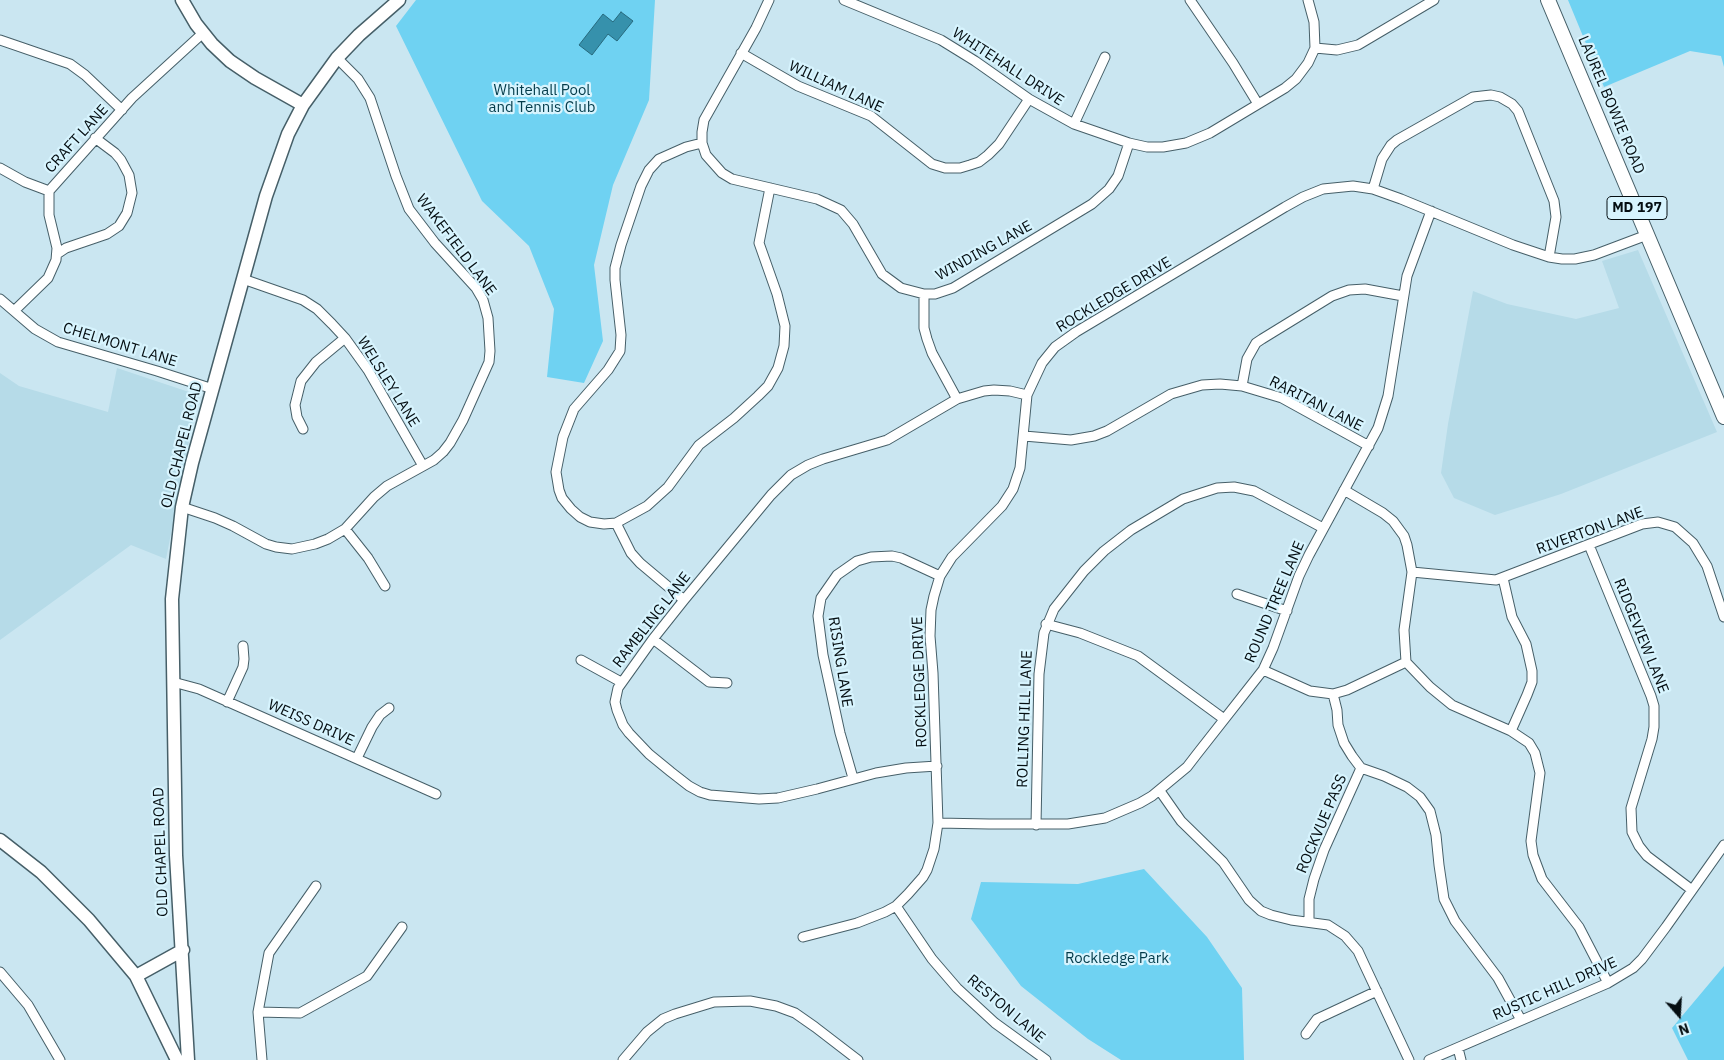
<!DOCTYPE html>
<style>
body{margin:0}
#map{position:relative;width:1724px;height:1060px;overflow:hidden;background:#cae6f1;font-family:"IBM Plex Sans",sans-serif}
canvas{display:block}
.north{position:absolute;left:1654px;top:990px;width:50px;height:50px;-webkit-text-stroke:4px #d7f4fe;paint-order:stroke;rotate:161deg;font-size:14px;font-weight:700;line-height:20px;text-align:center;color:#050e12}
.north::after{content:'';display:block;margin:auto;width:18px;height:22px;background:#050e12;clip-path:polygon(50% 0,100% 100%,50% 72%,0 100%)}
</style>
<div id="map">
<canvas width="1724" height="1060"></canvas>
<div class="north">N</div>
</div>
<script>
const g = document.querySelector('canvas').getContext('2d');
g.lineJoin = 'round';
function fillPath(path, color) { g.fillStyle = color; g.fill(path, 'evenodd'); }
const shape = rows => new Path2D(rows.map(r => 'M' + r).join(''));
function trace(path, color, width, dash) { g.strokeStyle = color; g.lineWidth = width; g.lineCap = dash ? 'butt' : 'round'; g.setLineDash(dash || []); g.stroke(path); }
function write(font, color, halo, rows, align = 'center') {
  g.font = font + ' "IBM Plex Sans",sans-serif'; g.lineWidth = 4.5; g.setLineDash([]); g.textBaseline = 'middle'; g.strokeStyle = halo; g.fillStyle = color; for (const [text, x, y, turn = 0] of rows) {
    g.save(); g.translate(x, y); g.rotate((+turn || 0) * Math.PI / 180); g.textAlign = isNaN(turn) ? turn : align; if (halo) g.strokeText(text, 0, 0); g.fillText(text, 0, 0); g.restore();
  }
}
const built = shape([
 [1638,250,1717,432,1561,494,1495,515,1454,498,1441,473,1448,424,1473,291,1507,304,1576,319,1619,308,1602,261],
 [117,368,198,395,166,559,131,545,0,640,0,373,19,386,108,412]
]);
const green = shape([
 [416,0,655,0,649,100,613,185,594,265,603,341,584,383,547,377,554,309,529,246,482,201,396,26],
 [1568,0,1724,0,1724,67,1721,56,1690,51,1604,87],
 [1144,869,1207,937,1242,988,1244,1060,1121,1060,1088,1039,1021,986,971,919,981,882,1078,884],
 [1724,966,1724,1060,1688,1060,1672,1028]
]);
const water = shape([
 [621,12,633,21,617,41,608,34,592,55,579,45,603,14,613,22,621,12]
]);
const street = shape([
 [769,0,756,28,704,120,702,132,702,143,706,155,722,173,732,179,817,199,841,210,853,224,882,274,901,288,924,294,935,294,953,288,1092,204,1109,189,1118,176,1129,143],
 [844,0,941,40,975,61,1029,99,1074,124,1129,143,1147,147,1163,147,1186,143,1210,133,1285,88,1296,79,1308,63,1315,48,1314,22,1308,0],
 [1190,0,1233,63,1258,104],
 [0,40,70,64,85,75,122,110],
 [1315,48,1337,50,1358,45,1434,0],
 [741,53,798,86,871,116,932,164,945,168,960,168,970,165,979,162,988,155,999,144,1029,99],
 [1074,124,1105,57],
 [702,143,686,147,659,159,649,170,641,186,621,245,615,268,615,280,621,335,620,351,608,370,574,409,563,437,556,472,559,490,562,498,571,509,580,517,590,522,604,524,616,523,647,506,668,487,699,445,734,418,758,396,768,386,778,368,784,346,785,326,777,294,759,243,770,188],
 [0,168,25,182,49,191],
 [1373,189,1382,159,1391,145,1397,140,1473,97,1491,95,1500,97,1512,104,1518,111,1554,201,1556,217,1549,257],
 [57,254,66,248,107,234,119,226,127,213,132,193,129,175,121,160,115,153,95,138],
 [243,279,303,300,317,309,332,324,345,338,368,370,423,466],
 [924,294,924,328,927,339,932,353,957,399],
 [0,299,35,329,58,342,157,371,213,389],
 [14,311,48,278,56,260,57,248,49,215,49,191,132,98,203,33],
 [1242,386,1247,359,1256,343,1262,339,1332,296,1349,290,1365,289,1403,296],
 [303,429,297,417,295,405,301,381,316,362,345,338],
 [1024,436,1071,440,1094,436,1107,431,1171,394,1202,385,1220,384,1242,386,1282,398,1369,446],
 [1344,490,1383,513,1393,521,1404,536,1407,545,1412,572,1404,630,1406,662,1430,687,1452,705,1511,731,1529,743,1535,753,1540,773,1531,841,1533,855,1542,879,1579,927,1608,983],
 [182,507,215,518,233,526,266,544,276,547,292,549,315,544,328,539,345,529,374,497,387,486,434,460,443,452,450,443,463,420,489,362,490,351,488,318,483,300,476,288,435,243,409,209,396,176,370,98,358,79,337,58],
 [616,523,631,553,640,563,684,600],
 [345,529,368,558,385,586],
 [1589,545,1651,696,1654,706,1654,727,1652,739,1631,808,1632,832,1639,846,1647,856,1692,890],
 [1412,572,1496,580,1642,524,1658,522,1675,527,1693,543,1707,566,1724,617],
 [1503,578,1512,617,1526,644,1532,671,1532,682,1527,695,1511,731],
 [1237,594,1287,611],
 [1046,624,1080,633,1138,656,1224,719],
 [653,639,709,682,727,683],
 [581,660,621,682],
 [1263,670,1310,691,1333,694,1347,690,1406,662],
 [173,682,199,689,436,794],
 [1333,694,1337,710,1338,725,1344,743,1352,756,1361,768,1384,776,1407,787,1420,797,1430,811,1436,835,1439,865,1444,899,1455,921,1498,978,1521,1020],
 [227,702,243,667,244,659,243,646],
 [357,758,372,727,380,715,389,708],
 [937,766,906,768,876,773,817,789,778,798,759,799,710,795,700,792,689,786,671,772,649,754,629,733,623,725,617,710,615,702,618,688,653,639,684,600,771,495,791,475,808,465,823,459,887,440,957,399,984,391,994,390,1010,391,1027,395],
 [853,778,840,733,823,655,818,616,821,598,837,575,857,561,871,557,892,556,901,558,940,576],
 [1160,791,1181,821,1223,862,1249,900,1261,911,1271,915,1291,920,1328,925,1345,936,1358,951,1364,964,1409,1060],
 [938,823,989,824,1068,824,1105,818,1140,803,1152,796,1187,767,1197,754,1263,670,1273,648,1299,576,1309,555,1378,428,1388,396,1407,276,1431,211],
 [1036,825,1039,674,1044,633,1054,609,1084,571,1104,551,1131,530,1183,499,1217,488,1234,487,1254,491,1323,528],
 [896,906,932,959,957,988,995,1023,1046,1060],
 [1309,921,1309,899,1314,879,1324,850,1361,768],
 [803,937,857,923,885,912,896,906,908,894,923,877,927,870,934,849,938,823,933,673,930,636,931,610,934,596,940,576,952,557,1002,506,1013,489,1020,468,1027,395,1042,363,1055,347,1076,332,1285,207,1303,197,1323,189,1353,186,1373,189,1401,199,1513,245,1549,257,1562,259,1575,259,1594,255,1647,235],
 [0,972,28,1005,60,1060],
 [258,1012,300,1013,367,976,402,927],
 [1306,1034,1317,1019,1377,991],
 [1458,1048,1461,1060],
 [262,1060,258,1012,269,953,316,886],
 [623,1060,647,1032,663,1019,675,1014,714,1002,750,1001,776,1006,795,1013,815,1027,858,1060],
 [1429,1060,1608,983,1633,968,1642,959,1666,927,1724,845]
]);
const secondary = shape([
 [182,0,196,24,212,44,230,61,255,78,303,105],
 [0,840,41,872,89,920,136,976,177,1060],
 [136,976,183,950],
 [188,1060,176,855,172,599,182,507,192,463,266,196,288,134,303,105,337,58,359,35,399,0]
]);
const primary = shape([
 [1548,0,1724,417]
]);
const shields = [
 [1637,208,60]
];
const shieldNames = [
 ["MD 197",1637,208]
];
const streetNames = [
 ["WHITEHALL DRIVE",1008,67,33],
 ["WILLIAM LANE",836,87,25],
 ["LAUREL BOWIE ROAD",1611,105,67],
 ["CRAFT LANE",77,139,-48],
 ["WAKEFIELD LANE",456,245,53],
 ["WINDING LANE",984,251,-29],
 ["ROCKLEDGE DRIVE",1114,295,-31],
 ["CHELMONT LANE",120,345,17],
 ["WELSLEY LANE",388,382,58],
 ["RARITAN LANE",1316,404,27],
 ["OLD CHAPEL ROAD",182,445,-76],
 ["RIVERTON LANE",1590,531,-20],
 ["ROUND TREE LANE",1275,602,-67],
 ["RAMBLING LANE",652,620,-52],
 ["RIDGEVIEW LANE",1641,636,68],
 ["RISING LANE",840,662,81],
 ["ROCKLEDGE DRIVE",920,682,-92],
 ["ROLLING HILL LANE",1025,719,-88],
 ["WEISS DRIVE",311,723,24],
 ["ROCKVUE PASS",1322,824,-67],
 ["OLD CHAPEL ROAD",161,852,-92],
 ["RUSTIC HILL DRIVE",1555,989,-24],
 ["RESTON LANE",1006,1009,40]
];
const parkNames = [
 ["Whitehall Pool",542,91],
 ["and Tennis Club",542,108],
 ["Rockledge Park",1117,959]
];
fillPath(built, '#b6dbe8');
fillPath(green, '#6fd2f2');
fillPath(water, '#3691ac');
trace(water, '#276a7e', 1);
trace(street, '#465f68', 11);
trace(secondary, '#465f68', 15);
trace(primary, '#465f68', 16);
trace(street, '#fff', 9);
trace(secondary, '#fff', 12);
trace(primary, '#fff', 14);
for (const [x, y, w] of shields) { const box = new Path2D(); box.roundRect(x - w / 2, y - 11.5, w, 23, 4); g.fillStyle = '#d7f4fe'; g.fill(box); trace(box, '#050e12', 1); }
write('bold 14px', '#050e12', null, shieldNames);
write('15px', '#050e12', '#d7f4fe', streetNames);
write('15px', '#043c4b', '#d7f4fe', parkNames);
</script>
